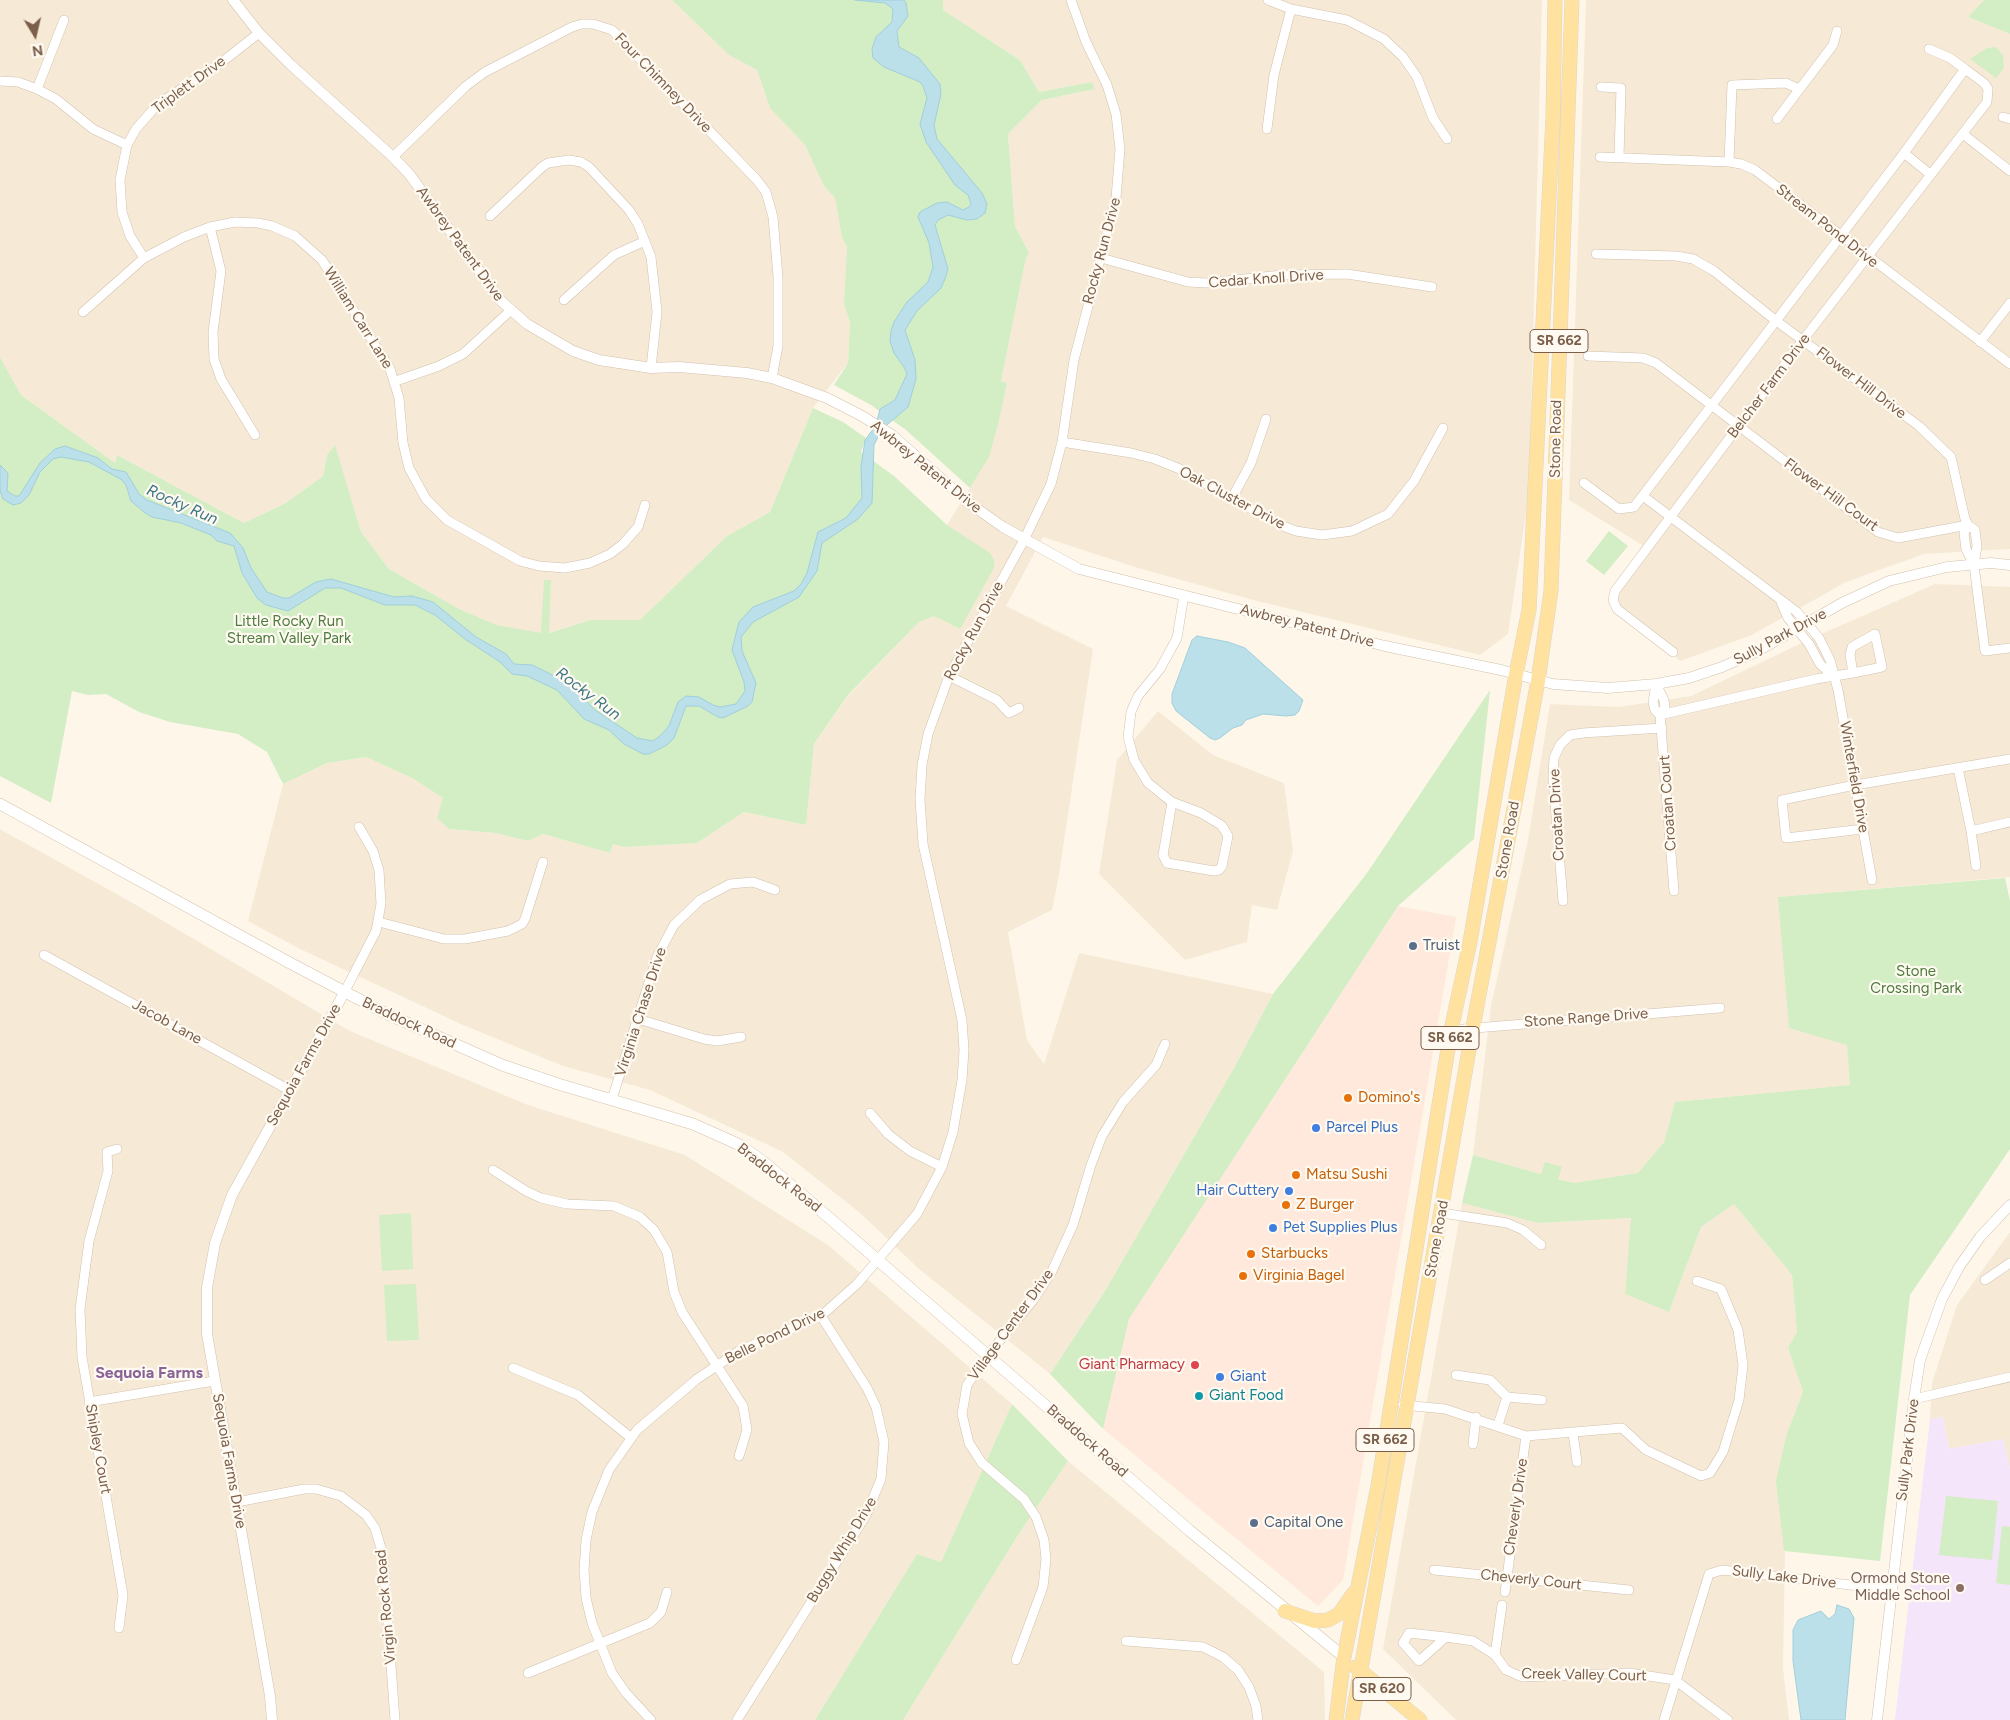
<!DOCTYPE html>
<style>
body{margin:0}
#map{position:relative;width:2010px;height:1720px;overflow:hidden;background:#fef7e9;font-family:Figtree,sans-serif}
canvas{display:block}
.north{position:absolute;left:10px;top:10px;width:50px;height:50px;-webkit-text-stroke:4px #fffaf1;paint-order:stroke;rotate:171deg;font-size:14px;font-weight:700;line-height:20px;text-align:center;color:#7b5f4a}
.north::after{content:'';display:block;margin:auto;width:18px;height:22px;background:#7b5f4a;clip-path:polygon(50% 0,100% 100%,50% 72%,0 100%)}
</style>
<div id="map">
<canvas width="2010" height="1720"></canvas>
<div class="north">N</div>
</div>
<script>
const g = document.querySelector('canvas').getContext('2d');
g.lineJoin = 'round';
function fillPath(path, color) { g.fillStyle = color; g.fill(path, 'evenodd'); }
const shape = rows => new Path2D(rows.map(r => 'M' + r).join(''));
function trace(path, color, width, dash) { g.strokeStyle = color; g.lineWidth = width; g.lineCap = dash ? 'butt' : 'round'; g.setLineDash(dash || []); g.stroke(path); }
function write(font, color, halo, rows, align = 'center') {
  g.font = font + ' Figtree,sans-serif'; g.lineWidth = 4.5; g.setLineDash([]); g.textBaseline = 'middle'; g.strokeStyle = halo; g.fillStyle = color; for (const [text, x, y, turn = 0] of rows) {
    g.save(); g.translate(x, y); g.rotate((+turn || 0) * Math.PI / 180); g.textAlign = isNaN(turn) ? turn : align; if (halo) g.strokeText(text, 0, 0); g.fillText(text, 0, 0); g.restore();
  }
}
const residential = shape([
 [0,0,672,0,729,55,757,70,770,108,805,145,824,186,835,198,842,238,847,246,844,304,850,322,848,363,813,408,770,512,727,536,640,620,590,620,548,633,551,581,541,634,497,625,459,609,389,569,361,532,335,446,327,455,323,476,286,503,244,523,117,455,115,463,21,395,0,357],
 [943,0,1542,0,1529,494,1508,634,1480,655,1253,600,1138,568,1043,537,1006,606,1093,649,1058,881,1052,910,1008,932,1027,1040,1044,1064,1079,953,1273,994,1234,1068,1105,1291,1050,1374,919,1269,860,1213,783,1152,650,1090,563,1066,463,1025,300,949,248,921,283,784,327,763,366,757,412,778,443,798,449,829,496,833,528,841,543,834,610,853,613,843,625,847,697,843,744,812,806,825,814,744,848,696,919,622,934,616,960,629,965,538,947,525,989,457,1007,383,1001,381,1026,258,1029,253,1015,226,1008,134,1042,100,1095,89,1092,82,1039,92,1020,60,943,10],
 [1586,0,1984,0,1968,17,2010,34,2010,549,1924,554,1846,582,1752,635,1680,661,1611,600,1642,545,1569,500],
 [1935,584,2010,587,2010,877,1778,897,1847,1045,1851,1085,1675,1102,1664,1142,1638,1173,1574,1183,1473,1155,1491,1006,1528,840,1550,704,1619,707,1691,696,1810,639],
 [1158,711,1213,755,1284,783,1293,851,1277,910,1252,905,1247,942,1185,960,1099,874,1117,760],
 [0,829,131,902,350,1031,528,1105,685,1155,828,1245,1012,1404,941,1562,917,1554,815,1720,0,1720],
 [1462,1203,1538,1223,1632,1218,1625,1294,1669,1312,1701,1227,1734,1204,1792,1275,1797,1332,1788,1348,1803,1392,1787,1433,1783,1668,1789,1720,1456,1720,1383,1649],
 [2010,1232,2010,1469,2003,1439,1949,1449,1943,1417,1930,1419,1932,1383,1957,1305],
 [1068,1461,1324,1672,1325,1720,903,1720,1020,1532]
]);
const commercial = shape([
 [1398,906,1456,917,1343,1580,1318,1606,1103,1429,1129,1319]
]);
const education = shape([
 [1943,1417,1949,1449,2003,1439,2010,1469,2010,1720,1895,1720,1930,1419]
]);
const green = shape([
 [672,0,943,0,943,10,1020,60,1039,92,1092,82,1095,89,1042,100,1008,134,1015,226,1029,253,1026,258,1001,381,1007,383,998,424,989,457,970,488,906,430,871,405,834,385,848,363,850,322,844,304,847,246,842,238,835,198,824,186,805,145,770,108,757,70,729,55],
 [1984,0,2010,0,2010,34,1968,17],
 [1996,47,2003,55,2004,68,1996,78,1970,59,1987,48],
 [0,357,21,395,115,463,117,455,244,523,286,503,323,476,327,455,335,445,361,532,389,569,459,609,497,625,541,633,544,580,551,580,549,633,590,620,640,620,727,536,770,512,813,408,843,422,866,438,861,452,894,476,947,525,990,553,994,560,994,568,960,629,934,616,919,622,848,695,814,744,806,825,744,812,697,843,625,847,613,844,610,853,543,834,528,841,496,833,449,829,437,818,443,798,412,778,366,757,327,763,283,784,267,752,238,734,170,722,139,712,106,694,88,695,72,691,51,803,0,776],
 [1609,531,1628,546,1604,575,1586,561],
 [1490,690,1474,839,1398,906,1129,1319,1103,1429,1050,1374,1105,1291,1234,1068,1273,994,1367,873],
 [2005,878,2010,901,2010,1149,1910,1295,1880,1561,1784,1551,1776,1481,1787,1433,1803,1392,1788,1348,1797,1332,1792,1275,1734,1204,1701,1227,1669,1312,1625,1294,1631,1218,1538,1223,1462,1203,1473,1155,1541,1174,1545,1162,1562,1167,1558,1179,1574,1183,1638,1173,1664,1142,1675,1102,1850,1085,1847,1045,1789,1028,1778,897],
 [411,1213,413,1269,382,1271,379,1215],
 [416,1284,419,1340,387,1341,384,1285],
 [1012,1404,1068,1461,1020,1532,903,1720,815,1720,917,1554,941,1562],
 [1946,1496,1998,1501,1992,1560,1939,1555],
 [2002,1526,2010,1527,2010,1585,1996,1583]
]);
const water = shape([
 [855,0,904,0,906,3,908,16,897,31,899,47,919,58,940,84,941,94,934,125,937,139,982,193,987,204,985,213,977,219,967,220,948,215,938,220,935,225,948,269,945,279,941,288,917,311,905,330,915,360,916,379,908,407,882,429,874,445,872,503,858,519,822,543,817,571,799,597,753,622,741,637,742,651,756,683,752,702,748,706,723,718,718,717,699,706,686,706,674,738,667,745,649,754,643,754,624,744,609,730,584,719,557,690,527,676,512,674,500,662,465,639,435,615,415,605,385,605,341,588,325,588,288,611,266,605,257,598,242,573,234,546,217,541,211,535,181,523,152,517,144,512,131,501,126,485,122,480,89,462,61,457,53,459,40,472,29,495,21,503,13,505,3,499,0,490,0,465,8,473,7,491,15,496,19,496,40,463,55,449,65,446,98,458,112,469,126,472,139,494,147,500,230,533,243,548,251,568,267,592,283,598,289,598,316,582,331,579,394,597,412,596,433,602,476,637,506,654,514,664,532,665,569,683,595,710,637,738,653,741,660,736,669,726,678,702,686,696,699,697,713,705,720,707,736,704,745,691,744,682,732,650,739,622,753,607,794,591,801,584,807,573,818,532,846,518,862,498,861,467,865,440,876,425,880,409,895,400,907,374,904,367,894,353,890,341,891,331,894,322,907,302,928,282,933,267,929,243,918,217,920,212,937,203,947,202,963,210,969,207,971,204,968,195,955,185,926,142,920,124,927,98,923,86,920,82,884,67,873,58,872,49,876,37,892,22,893,9,885,3,855,0],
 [1197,636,1228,642,1245,648,1303,700,1299,711,1295,715,1286,716,1263,714,1246,720,1242,725,1233,728,1220,738,1215,740,1210,738,1176,711,1172,703,1172,694,1192,640,1197,636],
 [1837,1605,1849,1609,1854,1618,1845,1720,1801,1720,1793,1661,1793,1630,1798,1620,1821,1611,1829,1619,1835,1614,1837,1605]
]);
const minor = shape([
 [1268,0,1291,9,1347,20,1384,39,1403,57,1417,77,1433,118,1447,139],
 [1929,49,1950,58,1965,69],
 [0,81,18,82,37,89,56,99,93,129,127,145],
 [1601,87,1621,88,1619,157],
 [37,89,64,20],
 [2003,117,2010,119],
 [1777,119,1833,45,1837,31],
 [1267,129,1274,75,1291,9],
 [1963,134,2010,171],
 [1904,153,1930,174],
 [393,157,466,86,485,72,572,27,582,24,593,24,612,30,756,179,766,192,773,217,778,277,778,346,772,378],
 [1600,157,1729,162,1741,164,1755,170,2010,364],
 [1729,162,1732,85,1786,83,1799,89],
 [490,216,542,167,548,163,569,160,581,162,589,167,629,210,638,224,651,257,657,312,651,368],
 [210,227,221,271,213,332,214,359,221,379,255,435],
 [1596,254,1676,256,1693,259,1714,271,1775,320,1919,426,1951,457,1965,519,1968,525,1975,530,1977,546,1974,565,1985,651,2010,648],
 [144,258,130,236,122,212,120,180,127,145,136,129,157,105,222,62,259,33],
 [1101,258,1188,282,1207,283,1282,275,1347,274,1432,287],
 [564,300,614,255,645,241],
 [83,312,144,258,184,237,210,227,235,222,258,223,272,226,295,236,322,260,390,369,399,398,403,443,409,468,426,499,447,520,520,561,539,566,565,568,590,563,610,554,623,544,638,527,645,505],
 [1980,342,2010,303],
 [1588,356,1643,358,1656,363,1878,532,1898,538,1968,525],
 [396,381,439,366,463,354,510,311],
 [1062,442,1131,453,1155,459,1180,469,1280,525,1296,531,1322,535,1352,531,1388,514,1414,481,1443,428],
 [1584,483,1619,509,1634,507,1904,153,1965,69,1984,83,1988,89,1987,102,1803,340,1615,591,1613,600,1617,609,1673,652],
 [1643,496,1797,612,1819,638,1830,660,1838,690,1872,880],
 [1232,498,1251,463,1266,419],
 [1968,525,1964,533,1966,549,1974,565],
 [1781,602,1788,618,1809,644,1820,664,1833,676],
 [949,676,997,700,1009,713,1019,708],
 [1656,684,1653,702,1655,710,1660,715,1674,891],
 [1656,684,1664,700,1665,707,1660,715],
 [1660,715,1816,679,1853,673,1882,667,1875,634,1852,647,1850,655,1853,673],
 [1958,768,1971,831],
 [1172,802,1163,855,1167,863,1214,871,1219,870,1222,866,1228,836,1224,829,1221,825,1201,813,1172,802,1148,783,1134,760,1128,737,1131,712,1138,696,1160,669,1177,638,1184,595],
 [1863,829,1786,838,1782,800,1855,785,2010,759],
 [1976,866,1971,831,2010,822],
 [1563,901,1553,778,1554,758,1560,745,1570,735,1583,733,1662,728],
 [379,922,444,939,465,939,508,931,522,924,525,919,543,862],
 [44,955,289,1090],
 [344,993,376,931,381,904,379,870,373,851,359,827],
 [638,1019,704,1039,717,1041,741,1037],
 [1451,1030,1720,1008],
 [612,1099,657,957,674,925,700,900,730,884,753,882,775,890],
 [870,1113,888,1134,910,1151,942,1167],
 [117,1149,107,1152,108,1171,89,1241,80,1309,82,1357,123,1595,119,1628],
 [493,1170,526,1191,541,1198,567,1204,614,1206,640,1217,654,1230,667,1252,674,1292,682,1312,743,1406,747,1430,739,1456],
 [1442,1213,1507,1223,1523,1230,1541,1245],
 [1985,1280,2010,1263],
 [513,1368,578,1395,630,1437],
 [1456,1375,1490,1380,1507,1397,1498,1425],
 [1507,1397,1542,1400],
 [1914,1399,2010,1377],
 [89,1402,214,1381],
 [1403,1405,1445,1409,1526,1436,1622,1428,1646,1450,1701,1476,1710,1473,1723,1452,1739,1400,1743,1365,1738,1330,1721,1289,1697,1281],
 [1573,1433,1577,1462],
 [1473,1444,1476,1417],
 [237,1502,304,1489,316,1489,341,1496,366,1515,375,1528,383,1555,395,1720],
 [1434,1570,1629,1590],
 [1505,1592,1526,1436],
 [1446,1637,1419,1661,1403,1643,1409,1633,1446,1637,1473,1641,1495,1655,1506,1670,1522,1677,1629,1673,1675,1680,1728,1720],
 [1126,1641,1203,1647,1223,1657,1238,1670,1249,1687,1256,1706,1258,1720],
 [1495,1655,1502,1605],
 [1016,1660,1043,1587,1046,1559,1044,1540,1036,1517,1024,1499,982,1463,969,1443,962,1414,967,1385,988,1355,1034,1299,1052,1271,1073,1225,1091,1165,1102,1136,1123,1102,1156,1065,1165,1044],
 [528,1673,650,1623,661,1612,667,1592],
 [651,1720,626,1693,612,1673,592,1623,586,1598,584,1570,586,1540,592,1512,609,1470,637,1430,697,1379,739,1351,821,1316,857,1284,917,1214,942,1167,953,1132,962,1080,964,1050,962,1020,923,844,920,799,922,765,928,734,949,676,1024,540,1051,484,1062,442,1074,360,1116,198,1120,149,1116,114,1107,85,1086,42,1071,0],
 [737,1720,866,1515,881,1479,884,1442,876,1407,867,1388,821,1316],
 [1664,1720,1709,1574,1722,1570,1893,1590]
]);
const tertiary = shape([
 [233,0,259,33,291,65,393,157,410,175,500,300,527,324,573,351,599,360,651,368,679,367,747,373,772,378,827,398,862,416,892,435,969,503,1003,527,1079,569,1385,646,1501,670,1553,684,1608,688,1656,684,1689,678,1722,667,1756,652,1842,603,1889,581,1947,567,1991,563,2010,565],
 [272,1720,270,1696,207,1334,207,1288,215,1243,232,1195,344,993],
 [1877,1720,1914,1399,1920,1360,1942,1299,1959,1267,1980,1237,2010,1205]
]);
const secondary = shape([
 [0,804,290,963,387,1014,502,1065,558,1084,693,1124,740,1145,765,1163,827,1216,1190,1531,1344,1657]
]);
const primary = shape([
 [1285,1611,1315,1621,1328,1620,1339,1614,1353,1594],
 [1356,1667,1420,1720],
 [1336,1720,1344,1657,1378,1486,1451,1030,1470,942,1516,674,1529,610,1553,117,1555,0],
 [1352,1720,1473,1027,1538,681,1551,591,1572,0]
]);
const markers = [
 [1413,946,5,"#5c6f8a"],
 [1348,1098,5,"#e8710a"],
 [1316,1128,5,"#3f7fe0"],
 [1296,1175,5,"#e8710a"],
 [1289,1191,5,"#3f7fe0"],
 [1286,1205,5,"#e8710a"],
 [1273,1228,5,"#3f7fe0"],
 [1251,1254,5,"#e8710a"],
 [1243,1276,5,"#e8710a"],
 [1195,1365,5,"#e0444e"],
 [1220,1377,5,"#3f7fe0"],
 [1199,1396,5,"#0f9aa8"],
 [1254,1523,5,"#5c6f8a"],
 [1960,1588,5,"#8d6e63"]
];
const shields = [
 [1559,341,58],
 [1450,1038,58],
 [1385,1440,58],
 [1382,1689,58]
];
const shieldNames = [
 ["SR 662",1559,341],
 ["SR 662",1450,1038],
 ["SR 662",1385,1440],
 ["SR 620",1382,1689]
];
const streetNames = [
 ["Four Chimney Drive",663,83,46],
 ["Triplett Drive",189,85,-36],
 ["Stream Pond Drive",1827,226,38],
 ["Awbrey Patent Drive",460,244,54],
 ["Rocky Run Drive",1102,251,-75],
 ["Cedar Knoll Drive",1266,279,-4],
 ["William Carr Lane",358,318,58],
 ["Flower Hill Drive",1861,383,37],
 ["Belcher Farm Drive",1769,386,-53],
 ["Stone Road",1556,439,-89],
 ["Awbrey Patent Drive",926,467,39],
 ["Flower Hill Court",1831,495,36],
 ["Oak Cluster Drive",1232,498,28],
 ["Awbrey Patent Drive",1307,626,14],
 ["Rocky Run Drive",974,631,-62],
 ["Sully Park Drive",1780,637,-28],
 ["Winterfield Drive",1854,777,80],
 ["Croatan Court",1668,803,-94],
 ["Croatan Drive",1557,815,-93],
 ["Stone Road",1508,840,-80],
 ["Virginia Chase Drive",641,1012,-72],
 ["Stone Range Drive",1586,1018,-4],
 ["Jacob Lane",167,1022,29],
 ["Braddock Road",409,1023,25],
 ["Sequoia Farms Drive",304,1065,-61],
 ["Braddock Road",779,1178,38],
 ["Stone Road",1437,1239,-80],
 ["Village Center Drive",1011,1325,-54],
 ["Belle Pond Drive",775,1336,-26],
 ["Braddock Road",1087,1441,41],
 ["Shipley Court",98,1449,80],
 ["Sully Park Drive",1908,1450,-83],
 ["Sequoia Farms Drive",229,1461,80],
 ["Cheverly Drive",1516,1507,-82],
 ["Buggy Whip Drive",842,1550,-59],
 ["Sully Lake Drive",1784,1577,7],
 ["Cheverly Court",1531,1580,6],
 ["Virgin Rock Road",386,1607,-95],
 ["Creek Valley Court",1584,1675,1]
];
const parkNames = [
 ["Little Rocky Run",289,622],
 ["Stream Valley Park",289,639],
 ["Stone",1916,972],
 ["Crossing Park",1916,989]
];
const serviceNames = [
 ["Truist",1423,946],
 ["Capital One",1264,1523]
];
const foodNames = [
 ["Domino's",1358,1098],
 ["Matsu Sushi",1306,1175],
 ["Z Burger",1296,1205],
 ["Starbucks",1261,1254],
 ["Virginia Bagel",1253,1276]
];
const shopNames = [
 ["Parcel Plus",1326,1128],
 ["Hair Cuttery",1279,1191,"right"],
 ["Pet Supplies Plus",1283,1228],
 ["Giant",1230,1377]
];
const healthNames = [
 ["Giant Pharmacy",1185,1365]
];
const cultureNames = [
 ["Giant Food",1209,1396]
];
const educationNames = [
 ["Ormond Stone",1950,1579],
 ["Middle School",1950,1596]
];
const waterNames = [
 ["Rocky Run",182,505,24],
 ["Rocky Run",588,694,37]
];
const neighbourhoodNames = [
 ["Sequoia Farms",149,1373]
];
fillPath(residential, '#f6ead7');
fillPath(commercial, '#ffe9dc');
fillPath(education, '#f4e5fb');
fillPath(green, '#d3edc5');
fillPath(water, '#bbe0ea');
trace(water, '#a0cfdc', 1);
trace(minor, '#d2c0ad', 10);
trace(tertiary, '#d2c0ad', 11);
trace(secondary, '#d5c1aa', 12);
trace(primary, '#ddd5d0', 15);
trace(minor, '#fff', 9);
trace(tertiary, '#fff', 10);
trace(secondary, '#fff', 11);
trace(primary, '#ffe29f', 14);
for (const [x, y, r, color] of markers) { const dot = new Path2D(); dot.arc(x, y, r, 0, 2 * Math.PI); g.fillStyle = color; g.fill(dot); trace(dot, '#fffaf1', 2); }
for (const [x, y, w] of shields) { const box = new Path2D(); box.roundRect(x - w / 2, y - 11.5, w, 23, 4); g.fillStyle = '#fffaf1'; g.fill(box); trace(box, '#7b5f4a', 1); }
write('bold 14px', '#7b5f4a', null, shieldNames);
write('15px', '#7b5f4a', '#fffaf1', streetNames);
write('15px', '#4c7b3e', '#fffaf1', parkNames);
write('15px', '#4e5e75', '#fffaf1', serviceNames, 'left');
write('15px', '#c56008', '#fffaf1', foodNames, 'left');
write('15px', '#366cbe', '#fffaf1', shopNames, 'left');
write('15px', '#be3a42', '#fffaf1', healthNames, 'right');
write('15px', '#0d838f', '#fffaf1', cultureNames, 'left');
write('15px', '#785e54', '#fffaf1', educationNames, 'right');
write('italic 16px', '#3f7788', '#fffaf1', waterNames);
write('bold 16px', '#896297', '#fffaf1', neighbourhoodNames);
</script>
